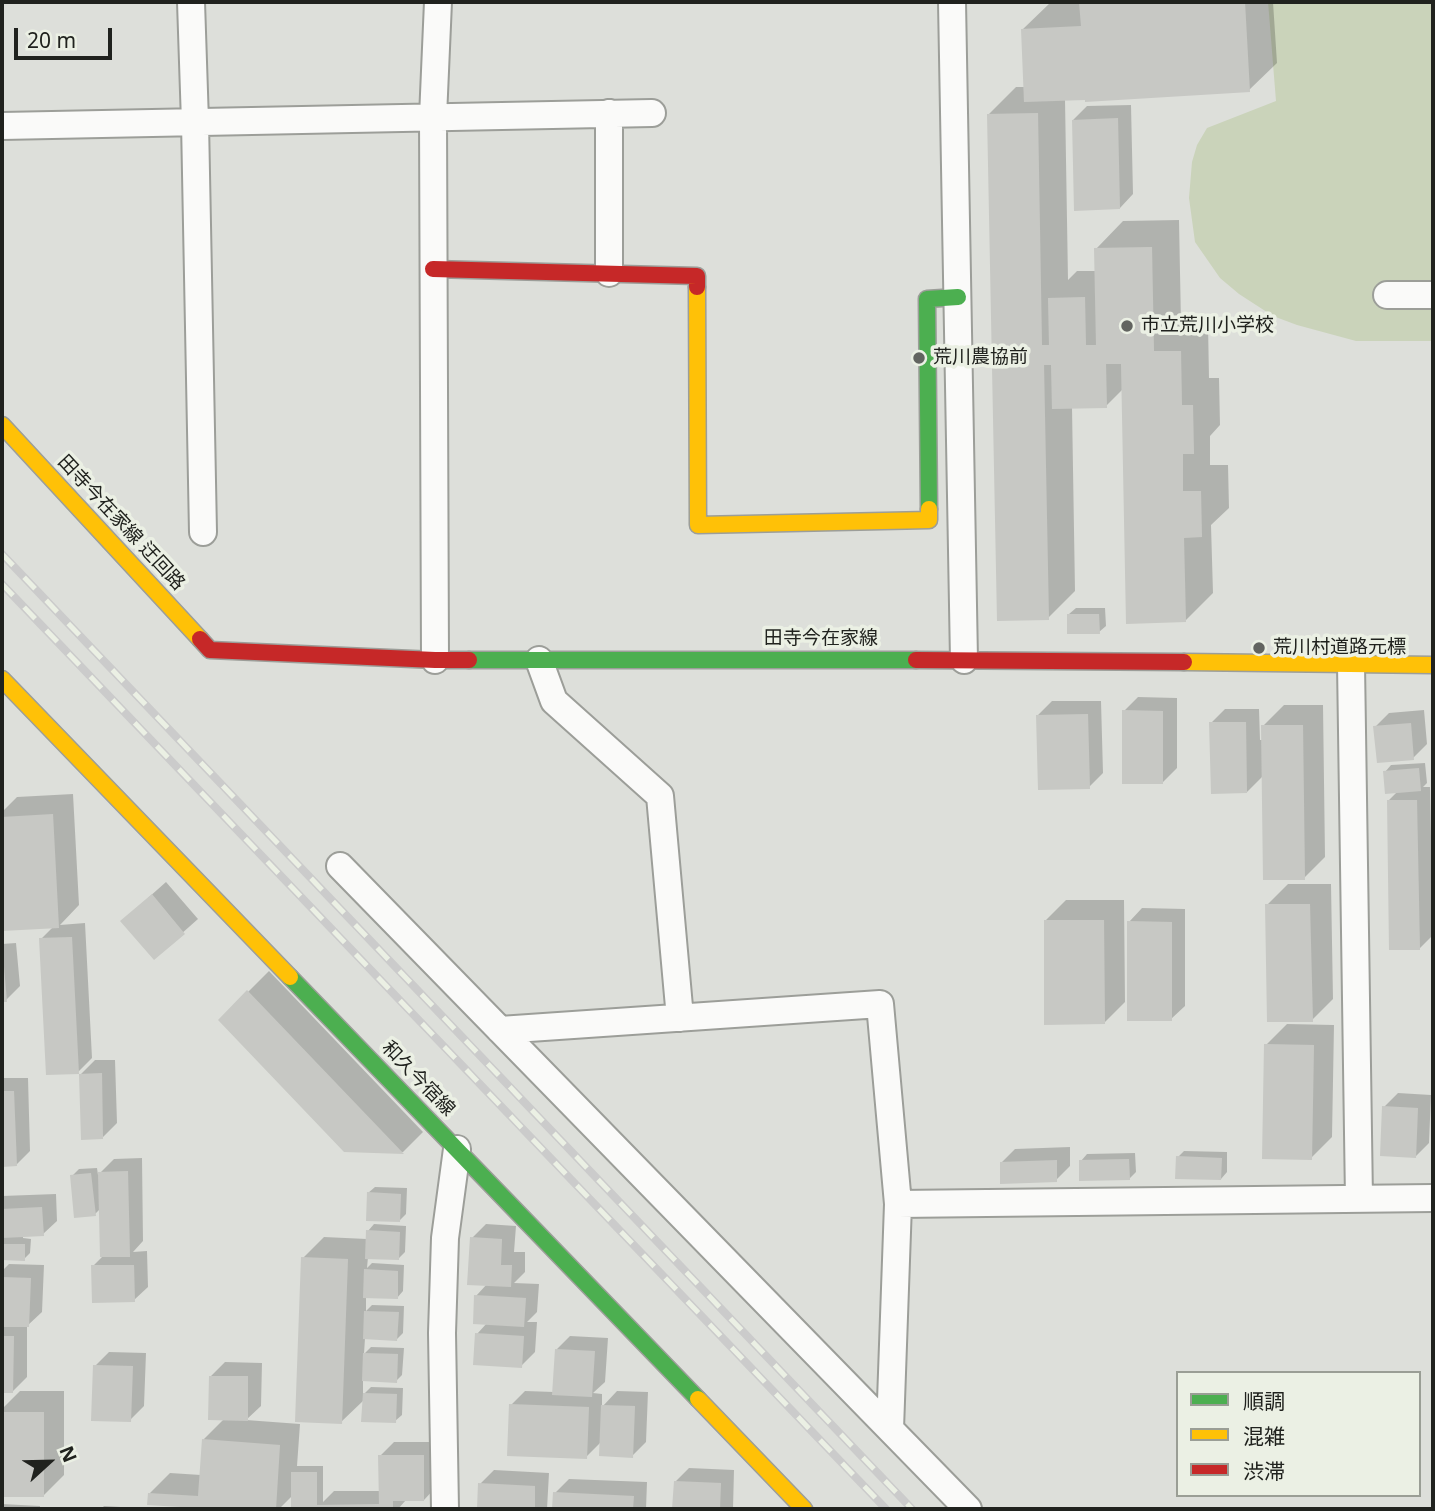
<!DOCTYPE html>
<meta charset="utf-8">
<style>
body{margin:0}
#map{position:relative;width:1435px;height:1511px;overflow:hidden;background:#dddfda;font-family:"Noto Sans","Noto Sans JP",sans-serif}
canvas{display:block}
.frame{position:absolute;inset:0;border:4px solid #20221e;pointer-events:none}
.legend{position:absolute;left:1176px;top:1371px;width:245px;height:126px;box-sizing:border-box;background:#ebf0e4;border:2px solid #9a9e95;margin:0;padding:9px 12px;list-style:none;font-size:21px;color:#20221e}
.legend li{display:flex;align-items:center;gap:14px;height:35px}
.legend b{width:35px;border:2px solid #9a9e95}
.north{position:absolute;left:14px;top:1427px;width:70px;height:70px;-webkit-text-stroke:5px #ebf0e4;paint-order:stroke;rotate:68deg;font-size:19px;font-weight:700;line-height:28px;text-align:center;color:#20221e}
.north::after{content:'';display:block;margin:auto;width:24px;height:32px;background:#20221e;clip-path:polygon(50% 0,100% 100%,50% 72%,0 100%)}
.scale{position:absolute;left:14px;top:28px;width:98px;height:32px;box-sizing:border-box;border:4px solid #20221e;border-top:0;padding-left:9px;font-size:21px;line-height:24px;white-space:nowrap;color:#20221e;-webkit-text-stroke:5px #ebf0e4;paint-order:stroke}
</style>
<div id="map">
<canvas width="1435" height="1511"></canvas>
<div class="frame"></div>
<ul class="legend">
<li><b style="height:9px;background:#4caf50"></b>順調</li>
<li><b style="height:9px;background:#ffc107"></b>混雑</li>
<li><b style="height:9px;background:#c62828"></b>渋滞</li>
</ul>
<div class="north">N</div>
<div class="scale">20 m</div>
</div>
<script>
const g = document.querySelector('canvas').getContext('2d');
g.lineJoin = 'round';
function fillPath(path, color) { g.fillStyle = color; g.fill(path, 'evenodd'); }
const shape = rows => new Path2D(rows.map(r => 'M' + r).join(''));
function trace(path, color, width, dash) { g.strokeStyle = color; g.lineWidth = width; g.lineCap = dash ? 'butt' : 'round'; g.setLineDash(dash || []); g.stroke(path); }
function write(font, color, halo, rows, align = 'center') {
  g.font = font + ' "Noto Sans","Noto Sans JP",sans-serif'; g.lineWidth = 7; g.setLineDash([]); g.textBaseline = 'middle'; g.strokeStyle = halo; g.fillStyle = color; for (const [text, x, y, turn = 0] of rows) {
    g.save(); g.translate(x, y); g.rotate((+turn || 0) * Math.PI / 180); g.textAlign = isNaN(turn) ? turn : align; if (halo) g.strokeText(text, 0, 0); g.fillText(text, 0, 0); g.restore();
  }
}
const green = shape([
 [1268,2,1433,2,1433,341,1356,341,1297,325,1273,316,1239,294,1220,278,1195,242,1189,198,1192,162,1197,145,1207,128,1276,101]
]);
const shadow = shape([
 [1051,2,1273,2,1277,63,1249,90,1065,99,1068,280,1077,271,1096,271,1096,249,1123,221,1179,220,1181,324,1208,324,1209,378,1219,378,1220,425,1210,436,1210,465,1228,465,1229,508,1211,525,1213,593,1185,621,1123,389,1106,406,1072,407,1075,591,1048,618,988,115,1016,87,1025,87,1023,29],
 [1131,105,1133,194,1120,208,1073,120,1087,106],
 [1076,608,1105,608,1106,626,1099,632,1069,614],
 [1138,697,1177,698,1177,768,1163,782,1124,711],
 [1052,701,1101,701,1103,773,1089,787,1038,715],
 [1284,705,1323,705,1325,857,1304,878,1264,775,1247,792,1211,723,1225,709,1259,709,1260,740,1263,740,1263,726],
 [1424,710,1427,744,1413,758,1375,727,1389,713],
 [1425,763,1427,783,1423,787,1430,787,1433,935,1419,949,1388,801,1398,791,1385,772,1391,765],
 [73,794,79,905,60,925,85,923,92,1058,78,1072,41,939,53,927,2,929,2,812,17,797],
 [166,882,198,919,154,958,122,921],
 [1288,884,1331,884,1333,999,1312,1020,1267,905],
 [1066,900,1124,900,1125,1002,1104,1023,1045,921],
 [1142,908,1185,909,1185,1006,1171,1019,1129,922],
 [16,943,20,986,6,1000,2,1000,2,944],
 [269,971,423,1132,403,1152,345,1150,220,1020],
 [1287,1024,1334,1025,1332,1137,1311,1158,1266,1045],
 [95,1060,115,1060,117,1123,103,1137,81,1074],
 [2,1078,28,1078,30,1151,16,1165,2,1165],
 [1398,1093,1431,1095,1429,1143,1416,1156,1384,1107],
 [1070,1147,1070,1166,1056,1180,1001,1163,1015,1149],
 [1184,1151,1227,1152,1227,1172,1221,1179,1178,1157],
 [1135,1153,1136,1172,1129,1179,1081,1161,1087,1154],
 [142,1158,143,1241,133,1252,147,1251,148,1287,134,1300,93,1266,102,1257,101,1208,95,1214,72,1176,79,1169,97,1168,98,1175,114,1159],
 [375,1187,407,1188,406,1214,399,1221,368,1193],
 [56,1194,57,1221,43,1234,23,1235,23,1238,31,1239,30,1253,24,1259,2,1259,2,1196],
 [374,1224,406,1226,405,1252,399,1258,368,1257,367,1268,372,1263,404,1265,403,1291,397,1298,366,1296,366,1311,372,1305,404,1306,403,1333,397,1339,365,1338,364,1354,371,1347,404,1348,402,1375,396,1381,363,1380,363,1395,371,1387,403,1388,402,1415,395,1421,364,1400,341,1422,303,1258,324,1237,367,1239,368,1231],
 [486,1224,516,1226,514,1252,525,1252,525,1272,514,1283,539,1284,537,1312,527,1322,537,1322,535,1352,521,1366,477,1334,487,1323,476,1296,487,1284,472,1238],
 [9,1264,44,1265,42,1312,27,1326,27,1377,13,1391,2,1391,2,1271],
 [570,1336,608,1338,605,1382,593,1393,602,1394,602,1407,617,1391,648,1392,646,1442,632,1456,601,1442,586,1457,511,1405,525,1391,554,1392,556,1350],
 [109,1352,146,1353,144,1406,130,1420,95,1366],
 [225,1362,262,1363,261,1406,246,1420,300,1424,297,1466,323,1466,323,1502,334,1491,380,1491,380,1456,394,1442,437,1442,437,1486,424,1500,406,1500,398,1509,292,1509,292,1496,279,1509,217,1509,199,1508,149,1494,170,1473,201,1475,203,1440,224,1419,211,1376],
 [20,1391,64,1391,64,1475,43,1496,2,1495,2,1409],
 [689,1468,734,1470,733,1509,674,1509,675,1482],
 [494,1470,549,1473,547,1509,479,1509,480,1484],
 [569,1479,647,1482,646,1509,554,1509,555,1493],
 [2,1504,40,1506,40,1509,2,1509],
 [104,1506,138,1508,138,1509,101,1509]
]);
const building = shape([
 [1079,2,1245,2,1250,92,1085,102,1085,100,1024,102,1021,29,1081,26],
 [1038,113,1042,345,1049,345,1048,298,1085,297,1086,345,1096,345,1094,248,1152,247,1154,351,1181,351,1182,405,1193,405,1194,454,1183,454,1183,491,1201,491,1202,537,1184,538,1186,622,1126,624,1121,364,1106,364,1107,408,1052,409,1051,365,1044,365,1049,620,997,621,987,114],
 [1118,118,1120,209,1074,211,1072,120],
 [1067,614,1099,614,1100,634,1067,634],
 [1122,710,1163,711,1163,784,1122,784],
 [1088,714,1090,789,1038,790,1036,715],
 [1209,722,1246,722,1247,793,1211,794],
 [1411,723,1414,760,1377,763,1373,726],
 [1261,725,1303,725,1305,880,1263,880],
 [1419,768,1421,791,1385,794,1383,771],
 [1387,800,1417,800,1420,950,1389,950],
 [53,814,59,928,2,931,2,817],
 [152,894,185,934,154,960,120,921],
 [1265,904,1310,904,1313,1022,1267,1022],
 [1044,920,1104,920,1105,1024,1044,1025],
 [1127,921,1172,922,1172,1021,1127,1021],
 [72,937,79,1074,46,1075,39,938],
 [2,967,4,967,7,1002,2,1002],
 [247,990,404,1154,344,1152,218,1020],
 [1264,1044,1314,1045,1312,1160,1262,1159],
 [102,1073,103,1139,81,1140,79,1074],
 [2,1091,14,1091,17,1166,2,1167],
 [1382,1106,1418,1108,1416,1158,1380,1156],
 [1176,1156,1222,1158,1221,1180,1175,1179],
 [1129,1159,1130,1180,1079,1181,1079,1160],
 [1057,1160,1057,1182,1000,1184,1000,1162],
 [128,1171,130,1257,100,1257,98,1172],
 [91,1173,96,1216,74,1218,70,1175],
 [367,1192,401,1194,400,1222,366,1221],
 [42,1207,44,1236,2,1238,2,1209],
 [366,1230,400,1232,399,1260,365,1259],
 [470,1237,502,1239,501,1265,512,1265,511,1287,467,1285],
 [2,1244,25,1244,25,1261,2,1260],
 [301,1257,348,1259,342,1424,295,1422],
 [91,1265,134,1265,135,1302,92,1303],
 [364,1269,398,1271,398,1299,363,1298],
 [2,1277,31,1278,29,1327,2,1327],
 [474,1295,526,1298,524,1327,473,1324],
 [364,1311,399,1312,397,1341,363,1339],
 [475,1333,524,1336,522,1368,473,1365],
 [2,1336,14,1336,13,1393,2,1393],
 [555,1349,595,1351,592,1397,552,1395],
 [363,1353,398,1354,397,1383,362,1381],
 [93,1365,133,1366,131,1422,91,1421],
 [209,1376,248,1376,248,1421,208,1420],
 [363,1393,397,1394,396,1423,361,1422],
 [509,1404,589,1407,587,1459,507,1456],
 [601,1405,635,1406,633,1458,599,1456],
 [2,1412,44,1412,44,1497,2,1497],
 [202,1439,280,1445,276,1509,197,1509,197,1508,147,1505,148,1493,198,1496],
 [378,1455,424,1455,424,1501,393,1501,393,1509,291,1509,291,1472,317,1472,317,1505,379,1504],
 [674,1481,721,1483,720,1509,672,1509],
 [478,1483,535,1486,535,1509,477,1509],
 [553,1492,634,1496,633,1509,552,1509]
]);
const street = shape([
 [191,2,195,122,203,532],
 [952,2,964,660],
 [2,126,652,113],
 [609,273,609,113],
 [1387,295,1433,295],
 [435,660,433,117,438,2],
 [539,660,554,701,660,796,680,1018],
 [1351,664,1359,1199],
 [340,866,968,1509],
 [500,1030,880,1004,898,1204,890,1429],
 [898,1204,1433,1198],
 [445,1509,442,1333,445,1238,457,1149]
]);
const fast = shape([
 [929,509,927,299,958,297],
 [469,660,916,660],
 [290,977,698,1399]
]);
const slow = shape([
 [697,287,698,525,929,520,929,509],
 [2,425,200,639],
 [1184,662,1433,665],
 [2,679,290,977],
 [698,1399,804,1509]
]);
const jam = shape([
 [433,269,697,276,697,287],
 [200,639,210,650,435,660,469,660],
 [916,660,1184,662]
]);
const rail = shape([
 [2,554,912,1509],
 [2,584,886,1509]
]);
const markers = [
 [1127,326,7,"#626460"],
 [919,358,7,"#626460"],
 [1259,648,7,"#626460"]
];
const poiNames = [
 ["市立荒川小学校",1141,326],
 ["荒川農協前",933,358],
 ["荒川村道路元標",1273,648]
];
const streetNames = [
 ["田寺今在家線 迂回路",121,523,47],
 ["田寺今在家線",821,639],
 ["和久今宿線",418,1079,46]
];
fillPath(green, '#cad3ba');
fillPath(shadow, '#0003');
fillPath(building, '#c7c8c4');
trace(street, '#9c9e99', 30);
trace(fast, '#9c9e99', 19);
trace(slow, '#9c9e99', 19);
trace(jam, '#9c9e99', 19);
trace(street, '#fafaf9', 26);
trace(fast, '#4caf50', 16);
trace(slow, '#ffc107', 16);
trace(jam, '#c62828', 16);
trace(rail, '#cbcbcb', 8);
trace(rail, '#ebf0e4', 5, [16]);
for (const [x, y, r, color] of markers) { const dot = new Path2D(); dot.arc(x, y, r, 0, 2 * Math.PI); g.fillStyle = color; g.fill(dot); trace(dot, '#ebf0e4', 2.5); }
write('19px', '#20221e', '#ebf0e4', poiNames, 'left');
write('19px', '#20221e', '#ebf0e4', streetNames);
</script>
